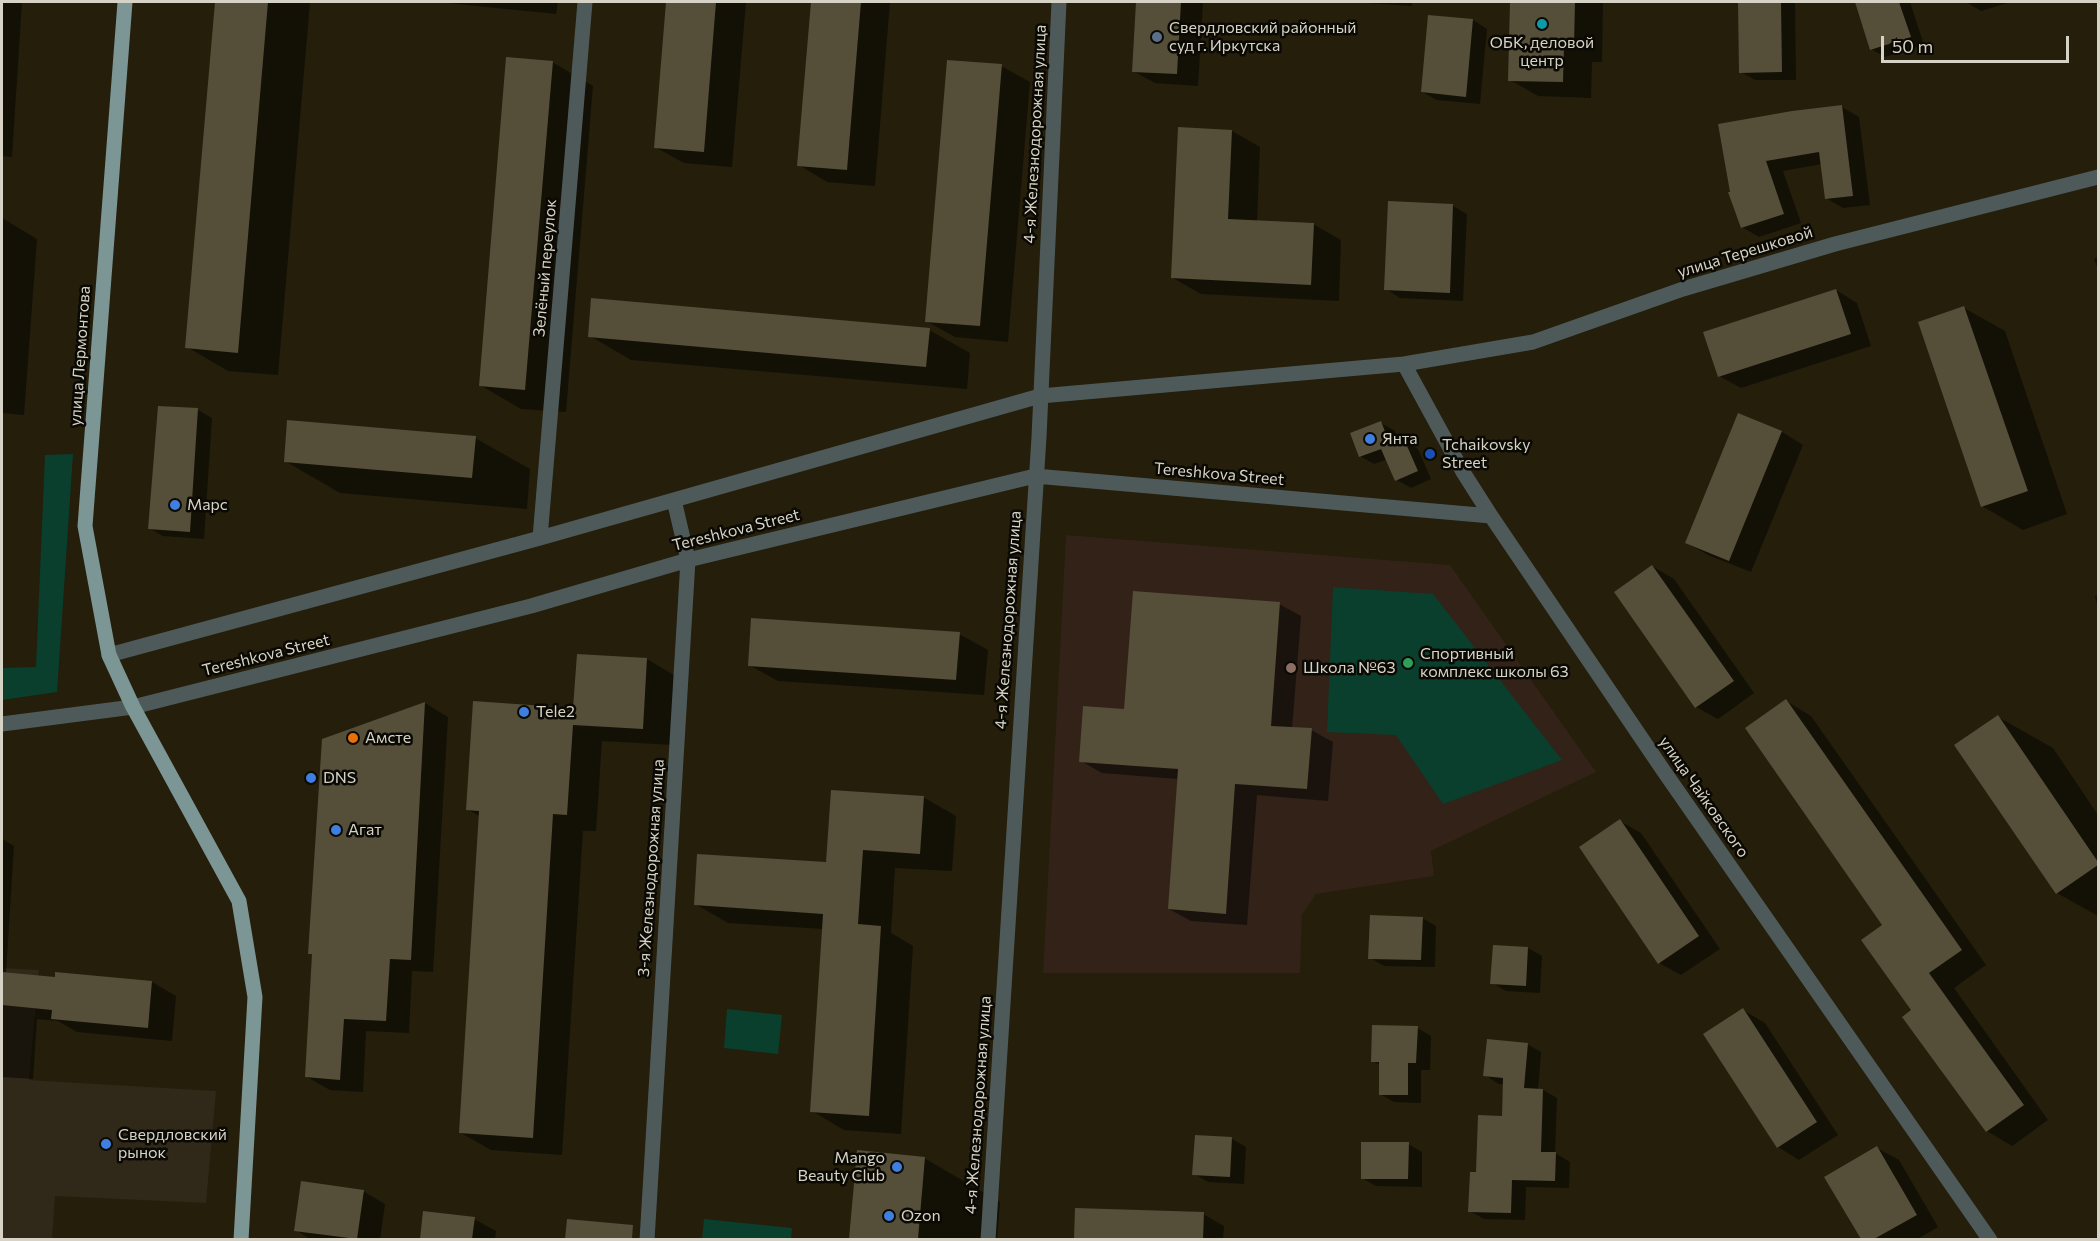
<!DOCTYPE html>
<meta charset="utf-8">
<style>
body{margin:0}
#map{position:relative;width:2100px;height:1241px;overflow:hidden;background:#241e0b;font-family:Commissioner,sans-serif}
canvas{display:block}
.frame{position:absolute;inset:0;border:3px solid #d6d3c6;pointer-events:none}
.scale{position:absolute;left:1881px;top:36px;width:188px;height:27px;box-sizing:border-box;border:3px solid #d6d3c6;border-top:0;padding-left:8px;font-size:18px;line-height:21px;white-space:nowrap;color:#d6d3c6;-webkit-text-stroke:4px #0b0903;paint-order:stroke}
</style>
<div id="map">
<canvas width="2100" height="1241"></canvas>
<div class="frame"></div>
<div class="scale">50 m</div>
</div>
<script>
const g = document.querySelector('canvas').getContext('2d');
g.lineJoin = 'round';
function fillPath(path, color) { g.fillStyle = color; g.fill(path, 'evenodd'); }
const shape = rows => new Path2D(rows.map(r => 'M' + r).join(''));
function trace(path, color, width, dash) { g.strokeStyle = color; g.lineWidth = width; g.lineCap = dash ? 'butt' : 'round'; g.setLineDash(dash || []); g.stroke(path); }
function write(font, color, halo, rows, align = 'center') {
  g.font = font + ' Commissioner,sans-serif'; g.lineWidth = 5; g.setLineDash([]); g.textBaseline = 'middle'; g.strokeStyle = halo; g.fillStyle = color; for (const [text, x, y, turn = 0] of rows) {
    g.save(); g.translate(x, y); g.rotate((+turn || 0) * Math.PI / 180); g.textAlign = isNaN(turn) ? turn : align; if (halo) g.strokeText(text, 0, 0); g.fillText(text, 0, 0); g.restore();
  }
}
const commercial = shape([
 [2,968,39,970,29,1080,216,1091,206,1203,55,1196,52,1239,2,1239]
]);
const education = shape([
 [1066,535,1450,565,1596,772,1431,851,1434,876,1316,894,1302,915,1300,973,1043,973]
]);
const green = shape([
 [73,454,57,692,2,700,2,668,36,667,45,455],
 [1333,587,1433,594,1562,760,1443,804,1396,735,1327,732],
 [727,1009,782,1015,778,1054,724,1048],
 [704,1219,792,1228,791,1239,702,1239]
]);
const shadow = shape([
 [2,2,22,2,12,157,2,156],
 [216,2,310,2,278,375,228,371,187,347],
 [437,2,558,2,556,14],
 [667,2,746,2,732,167,684,163,655,147],
 [812,2,890,2,875,186,827,182,799,165],
 [1137,2,1203,2,1198,86,1155,83,1133,71],
 [1352,2,1412,2,1412,6],
 [1511,2,1603,3,1602,62,1592,62,1591,98,1538,96,1510,80],
 [1740,2,1795,2,1796,80,1755,80,1741,72],
 [1856,2,1910,2,1924,45,1885,57,1871,49],
 [1966,2,2011,2,1981,11],
 [1473,20,1487,29,1480,104,1437,100,1422,92],
 [552,62,593,86,566,412,521,409,480,385],
 [1001,66,1030,82,1008,342,955,337,926,321],
 [1842,107,1859,117,1870,205,1843,208,1826,198,1822,164,1783,171,1801,223,1759,237,1742,227,1720,126],
 [1180,129,1232,131,1260,147,1257,221,1313,224,1341,240,1339,301,1201,294,1173,278],
 [1389,203,1453,206,1467,214,1463,301,1400,298,1386,289],
 [2,218,37,239,24,415,2,413],
 [2098,257,2098,269,2094,259],
 [1836,290,1857,303,1871,346,1741,388,1719,376],
 [1964,308,2005,331,2067,514,2023,530,1982,506],
 [929,330,970,353,967,389,631,360,590,336],
 [159,407,198,410,212,418,204,539,163,536,149,528],
 [1739,415,1782,432,1803,445,1751,572,1708,555,1687,543],
 [1381,423,1395,431,1399,443,1404,441,1418,449,1431,479,1411,488,1397,480,1388,459,1374,464,1360,456],
 [475,438,530,469,527,509,340,493,285,461],
 [1652,566,1674,579,1754,693,1718,719,1696,707],
 [2098,595,2098,608,2095,596],
 [1279,604,1301,616,1292,729,1311,730,1333,742,1328,801,1257,795,1247,925,1191,921,1169,909,1178,779,1102,773,1081,761,1126,711],
 [959,634,988,650,984,695,778,681,749,665],
 [647,659,677,677,673,745,602,741,596,831,583,831,562,1155,491,1150,461,1133,481,817,467,809,575,709],
 [1786,701,1811,716,1986,965,1954,988,2048,1120,2012,1146,1987,1131,1913,1011,1884,926],
 [425,703,448,717,433,972,412,971,409,1033,366,1031,363,1092,330,1090,307,1077,314,955,310,953,324,740],
 [1998,717,2053,748,2098,815,2098,916,2057,893],
 [923,797,956,816,952,871,895,868,891,933,913,946,901,1134,844,1130,812,1111,823,929,728,923,695,904,828,864],
 [1620,821,1641,833,1720,949,1681,975,1659,963],
 [2,839,14,846,6,973,56,978,152,982,176,996,172,1041,77,1032,58,1021,37,1019,33,1079,2,1077],
 [1422,918,1436,926,1435,967,1384,966,1370,958],
 [1528,948,1542,956,1540,993,1506,991,1492,983],
 [1743,1010,1765,1023,1838,1135,1799,1160,1778,1147],
 [1417,1028,1431,1036,1430,1070,1421,1070,1421,1103,1394,1102,1380,1094,1380,1065,1373,1061],
 [1527,1044,1541,1052,1538,1090,1543,1090,1557,1098,1555,1153,1570,1162,1569,1188,1526,1187,1525,1220,1484,1219,1470,1211,1478,1174,1503,1117,1504,1084,1499,1084,1485,1075],
 [1232,1139,1246,1147,1244,1184,1208,1182,1194,1174],
 [1408,1144,1422,1152,1422,1187,1376,1186,1362,1178],
 [1877,1148,1899,1160,1938,1227,1916,1240,1863,1240,1826,1178],
 [858,1152,924,1158,1000,1202,997,1240,850,1240],
 [363,1191,385,1204,380,1240,311,1240,296,1230],
 [1076,1209,1203,1214,1224,1226,1223,1240,1075,1240],
 [425,1213,474,1219,496,1231,495,1240,422,1240],
 [568,1221,632,1233,631,1240,566,1240]
]);
const building = shape([
 [215,2,268,2,238,353,185,348],
 [666,2,716,2,704,152,654,148],
 [811,2,861,2,847,170,797,166],
 [1136,2,1181,2,1177,74,1132,72],
 [1510,2,1575,2,1574,46,1564,46,1563,82,1508,81],
 [1738,2,1781,2,1782,72,1739,73],
 [1855,2,1899,2,1911,37,1870,50],
 [1428,15,1473,19,1466,97,1421,92],
 [506,57,553,61,525,390,479,386],
 [947,60,1002,64,980,326,925,322],
 [1842,105,1853,196,1825,199,1819,152,1766,161,1784,214,1741,228,1728,192,1730,192,1718,124,1792,111],
 [1178,127,1232,130,1228,219,1314,223,1311,285,1171,278],
 [1388,201,1453,204,1450,293,1384,290],
 [1836,289,1851,334,1718,377,1703,332],
 [591,298,930,328,926,367,588,337],
 [1964,306,2028,491,1981,507,1918,322],
 [158,406,198,408,190,532,148,529],
 [1738,413,1782,431,1729,561,1685,543],
 [287,420,476,436,472,478,284,462],
 [1381,421,1390,445,1404,439,1418,471,1395,481,1381,449,1384,448,1359,457,1350,433],
 [1652,565,1734,681,1695,708,1614,592],
 [1133,591,1280,602,1271,726,1312,728,1307,789,1235,784,1226,914,1168,909,1178,769,1079,762,1083,706,1124,709],
 [751,618,960,632,956,680,748,666],
 [577,654,647,658,643,729,573,725,567,815,553,814,533,1138,459,1133,479,811,466,810,473,701,573,708],
 [1786,699,1962,950,1929,973,2024,1105,1986,1132,1902,1017,1911,1010,1861,940,1882,925,1745,728],
 [425,702,411,960,390,959,386,1021,344,1019,340,1080,305,1077,312,954,308,954,322,739],
 [1998,715,2098,862,2098,865,2056,894,1954,745],
 [831,790,924,796,920,854,863,850,858,924,881,926,869,1116,810,1112,823,914,694,905,697,854,826,862],
 [1620,819,1699,936,1658,964,1579,847],
 [1370,915,1423,917,1421,960,1368,959],
 [1493,945,1528,947,1526,986,1490,984],
 [2,972,55,977,55,972,152,981,148,1028,51,1019,52,1010,2,1005],
 [1743,1008,1817,1122,1777,1148,1703,1034],
 [1372,1025,1418,1026,1416,1063,1408,1063,1408,1095,1379,1095,1379,1062,1371,1062],
 [1487,1039,1528,1043,1524,1088,1543,1089,1541,1152,1556,1152,1555,1181,1512,1180,1511,1213,1468,1212,1470,1172,1476,1172,1478,1115,1502,1116,1503,1078,1483,1076],
 [1195,1135,1232,1137,1230,1177,1192,1175],
 [1361,1142,1409,1142,1408,1179,1361,1179],
 [1877,1146,1917,1215,1874,1239,1861,1239,1824,1177],
 [857,1150,925,1157,918,1239,849,1239],
 [301,1181,364,1190,357,1239,294,1231],
 [1075,1208,1204,1212,1203,1239,1074,1239],
 [423,1211,475,1217,472,1239,420,1239],
 [567,1219,633,1225,632,1239,565,1239]
]);
const minor = shape([
 [1404,364,1463,472,1491,516,1663,770,1990,1240],
 [540,538,585,2],
 [109,655,540,538,1040,396,1404,364,1533,342,1683,289,1835,244,2098,177],
 [2,724,133,707,531,606,688,560,1035,476,1491,516],
 [647,1240,688,560,674,500],
 [988,1240,1039,437,1059,2]
]);
const major = shape([
 [125,2,85,526,109,655,133,707,239,901,255,997,241,1240]
]);
const markers = [
 [1542,24,6,"#0f9aa8"],
 [1157,37,6,"#5c6f8a"],
 [1370,439,6,"#3f7fe0"],
 [1430,454,6,"#1a4fb4"],
 [175,505,6,"#3f7fe0"],
 [1408,663,6,"#2e9e5b"],
 [1291,668,6,"#8d6e63"],
 [524,712,6,"#3f7fe0"],
 [353,738,6,"#e8710a"],
 [311,778,6,"#3f7fe0"],
 [336,830,6,"#3f7fe0"],
 [106,1144,6,"#3f7fe0"],
 [897,1167,6,"#3f7fe0"],
 [889,1216,6,"#3f7fe0"]
];
const poiNames = [
 ["Свердловский районный",1169,28],
 ["суд г. Иркутска",1169,46],
 ["ОБК, деловой",1542,43,"center"],
 ["центр",1542,61,"center"],
 ["Янта",1382,439],
 ["Tchaikovsky",1442,445],
 ["Street",1442,463],
 ["Марс",187,505],
 ["Спортивный",1420,654],
 ["комплекс школы 63",1420,672],
 ["Школа №63",1303,668],
 ["Tele2",536,712],
 ["Амсте",365,738],
 ["DNS",323,778],
 ["Агат",348,830],
 ["Свердловский",118,1135],
 ["рынок",118,1153],
 ["Mango",885,1158,"right"],
 ["Beauty Club",885,1176,"right"],
 ["Ozon",901,1216]
];
const streetNames = [
 ["4-я Железнодорожная улица",1035,134,-87],
 ["улица Терешковой",1745,252,-17],
 ["Зелёный переулок",545,268,-85],
 ["улица Лермонтова",80,356,-86],
 ["Tereshkova Street",1219,474,5],
 ["Tereshkova Street",736,530,-14],
 ["4-я Железнодорожная улица",1008,620,-86],
 ["Tereshkova Street",266,655,-14],
 ["улица Чайковского",1704,797,55],
 ["3-я Железнодорожная улица",651,868,-86],
 ["4-я Железнодорожная улица",978,1105,-86]
];
fillPath(commercial, '#302819');
fillPath(education, '#322218');
fillPath(green, '#0a3f2d');
fillPath(shadow, '#0007');
fillPath(building, '#554e39');
trace(minor, '#4e5a5a', 15);
trace(major, '#7c9595', 15);
for (const [x, y, r, color] of markers) { const dot = new Path2D(); dot.arc(x, y, r, 0, 2 * Math.PI); g.fillStyle = color; g.fill(dot); trace(dot, '#0b0903', 2); }
write('16px', '#d6d3c6', '#0b0903', poiNames, 'left');
write('16px', '#d6d3c6', '#0b0903', streetNames);
</script>
